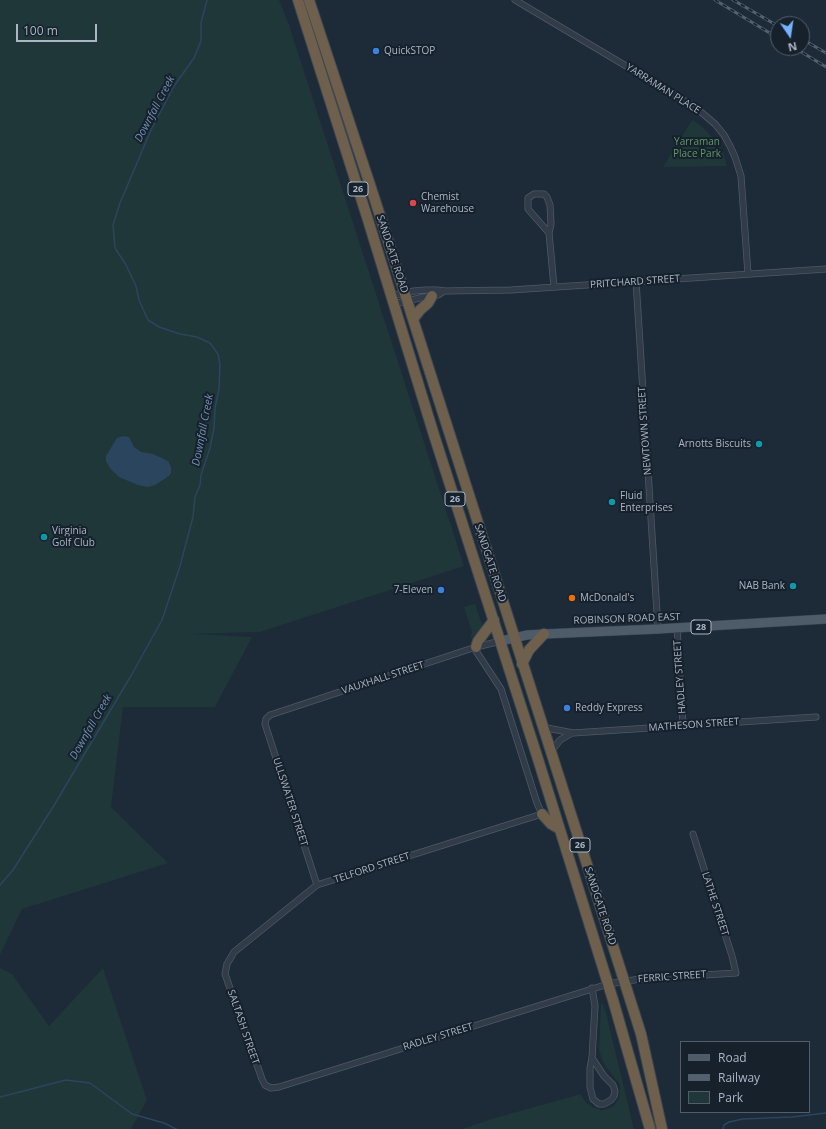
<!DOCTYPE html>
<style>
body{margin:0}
#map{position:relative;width:826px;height:1129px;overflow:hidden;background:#1d2a38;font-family:"Open Sans",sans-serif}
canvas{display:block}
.legend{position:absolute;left:680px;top:1041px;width:130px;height:72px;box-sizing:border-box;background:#16212c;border:1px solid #515d6a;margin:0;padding:5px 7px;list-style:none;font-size:12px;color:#aab6c6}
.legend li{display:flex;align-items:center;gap:8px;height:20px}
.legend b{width:20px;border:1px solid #515d6a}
.north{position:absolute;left:770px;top:16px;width:40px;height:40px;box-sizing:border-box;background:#16212c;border:1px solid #515d6a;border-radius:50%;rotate:167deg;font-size:11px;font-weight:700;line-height:16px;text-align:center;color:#aab6c6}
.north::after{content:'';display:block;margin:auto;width:14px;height:18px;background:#76b3ff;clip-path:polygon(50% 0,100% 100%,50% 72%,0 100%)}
.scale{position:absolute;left:16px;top:24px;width:81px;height:18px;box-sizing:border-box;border:2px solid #aab6c6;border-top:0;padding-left:5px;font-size:12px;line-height:14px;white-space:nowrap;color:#aab6c6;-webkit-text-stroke:3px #16212c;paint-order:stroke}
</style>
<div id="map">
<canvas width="826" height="1129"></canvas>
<ul class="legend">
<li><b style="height:5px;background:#4e5b69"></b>Road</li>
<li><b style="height:5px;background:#526070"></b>Railway</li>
<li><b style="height:11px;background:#1f3739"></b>Park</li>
</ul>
<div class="north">N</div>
<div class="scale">100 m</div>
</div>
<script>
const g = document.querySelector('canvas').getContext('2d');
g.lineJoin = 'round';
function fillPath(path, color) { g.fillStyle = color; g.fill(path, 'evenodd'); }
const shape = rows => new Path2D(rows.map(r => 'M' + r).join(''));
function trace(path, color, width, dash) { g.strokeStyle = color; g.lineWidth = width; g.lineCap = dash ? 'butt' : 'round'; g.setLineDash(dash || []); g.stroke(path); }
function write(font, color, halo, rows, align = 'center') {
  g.font = font + ' "Open Sans",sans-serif'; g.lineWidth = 4; g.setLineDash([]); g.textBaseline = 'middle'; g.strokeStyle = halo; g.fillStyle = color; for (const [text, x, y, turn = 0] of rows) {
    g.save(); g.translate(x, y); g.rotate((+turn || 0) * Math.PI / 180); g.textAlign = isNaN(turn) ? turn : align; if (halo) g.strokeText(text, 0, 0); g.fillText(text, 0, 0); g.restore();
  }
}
const green = shape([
 [0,0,279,0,289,25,464,566,260,632,192,634,252,637,215,707,123,707,111,807,168,863,22,909,0,955],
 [692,120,700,125,713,138,723,152,727,166,663,167],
 [475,604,483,627,469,640,472,632,464,607],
 [0,968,12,974,49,1026,103,968,147,1100,131,1129,0,1129],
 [601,1004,603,1004,606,1013,634,1129,463,1129,491,1119,581,1094,586,1103,594,1108,603,1110,613,1107,619,1098,620,1088,619,1083,606,1067,601,1057,599,1048]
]);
const water = shape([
 [123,436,129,437,134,447,141,452,153,454,168,461,171,467,171,473,169,476,155,485,148,487,138,485,119,477,110,468,106,461,106,456,117,438]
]);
const stream = shape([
 [0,885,13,870,53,807,132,674,162,620,180,566,193,517,195,497,200,485,201,475,210,448,214,428,215,408,219,389,220,365,218,354,210,343,197,337,180,334,159,327,148,320,139,300,136,286,126,265,115,248,113,225,120,203,151,130,174,86,194,58,201,41,201,23,207,0],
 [0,1097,66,1080,90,1083,132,1114,164,1123,176,1129],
 [723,1129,724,1125,729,1122,743,1119,792,1117,826,1113]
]);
const street = shape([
 [515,0,695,107,715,124,724,135,730,146,735,157,741,176,748,274],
 [549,233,528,209,528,198,534,194,544,194,547,197,550,205,551,224,549,233,554,287],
 [636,281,658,629],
 [392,296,414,291,426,290,437,290,444,291,511,290,826,269],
 [394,304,424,297,438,295,444,291],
 [677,628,683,725],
 [474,648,501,689,537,803,542,814,317,885,234,952,227,964,225,974,262,1079,265,1085,271,1088,279,1087,608,984,640,979,736,973,732,956,693,834],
 [542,727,573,733,816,717],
 [551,752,560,740,572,733],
 [317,885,265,724,266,719,270,715,476,647,501,641],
 [592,988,595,1006,592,1058,590,1068,590,1087,593,1099,599,1104,604,1104,611,1100,614,1096,615,1091,613,1085,604,1076,592,1058]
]);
const primary = shape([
 [501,641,527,635,544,634,658,629,826,619]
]);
const highway = shape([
 [298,0,368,220,434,435,537,756,613,1000,650,1129],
 [309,0,374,197,628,993,641,1034,662,1129],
 [413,319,420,310,428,303,432,296],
 [476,647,478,641,494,620],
 [522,664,529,650,544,634],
 [542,814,551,824,558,828]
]);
const rail = shape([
 [715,0,778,38],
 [733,0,778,26],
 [802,39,826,53],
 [795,48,826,67]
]);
const markers = [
 [376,51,4,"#3f7fe0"],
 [413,203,4,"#e0444e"],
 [759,444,4,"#0f9aa8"],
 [612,502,4,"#0f9aa8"],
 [44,537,4,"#0f9aa8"],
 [793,586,4,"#0f9aa8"],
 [441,590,4,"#3f7fe0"],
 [572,598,4,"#e8710a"],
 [567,708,4,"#3f7fe0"]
];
const shields = [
 [358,189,20],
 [455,499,20],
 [701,627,20],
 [580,845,20]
];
const shieldNames = [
 ["26",358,189],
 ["26",455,499],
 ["28",701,627],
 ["26",580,845]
];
const poiNames = [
 ["QuickSTOP",384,51],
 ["Chemist",421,197],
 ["Warehouse",421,209],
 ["Arnotts Biscuits",751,444,"right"],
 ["Fluid",620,496],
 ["Enterprises",620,508],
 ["Virginia",52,531],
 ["Golf Club",52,543],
 ["NAB Bank",785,586,"right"],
 ["7-Eleven",433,590,"right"],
 ["McDonald's",580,598],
 ["Reddy Express",575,708]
];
const streetNames = [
 ["YARRAMAN PLACE",663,89,32],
 ["SANDGATE ROAD",392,254,72],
 ["PRITCHARD STREET",635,282,-4],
 ["NEWTOWN STREET",645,431,-94],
 ["SANDGATE ROAD",490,563,72],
 ["ROBINSON ROAD EAST",627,619,-2],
 ["HADLEY STREET",680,677,-94],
 ["VAUXHALL STREET",383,678,-18],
 ["MATHESON STREET",694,725,-4],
 ["ULLSWATER STREET",290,802,72],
 ["TELFORD STREET",372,868,-18],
 ["LATHE STREET",715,904,72],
 ["SANDGATE ROAD",600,906,72],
 ["FERRIC STREET",672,977,-4],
 ["SALTASH STREET",243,1027,71],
 ["RADLEY STREET",438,1037,-17]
];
const parkNames = [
 ["Yarraman",697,142],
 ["Place Park",697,154]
];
const waterNames = [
 ["Downfall Creek",155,109,-62],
 ["Downfall Creek",203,430,-79],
 ["Downfall Creek",91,727,-60]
];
fillPath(green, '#1f3739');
fillPath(water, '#2c455f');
trace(stream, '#2c455f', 1.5);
trace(street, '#4e5966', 7);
trace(primary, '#3a4551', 10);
trace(highway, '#3b4652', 12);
trace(street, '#313c48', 5.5);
trace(primary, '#4e5b69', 9);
trace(highway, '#6f604d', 10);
trace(rail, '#526070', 3);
trace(rail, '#16212c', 1.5, [4.5]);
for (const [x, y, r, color] of markers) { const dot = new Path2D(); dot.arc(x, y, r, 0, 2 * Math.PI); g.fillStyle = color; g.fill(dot); trace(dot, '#16212c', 1.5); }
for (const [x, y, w] of shields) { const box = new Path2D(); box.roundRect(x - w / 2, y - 7, w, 14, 3); g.fillStyle = '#16212c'; g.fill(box); trace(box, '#aab6c6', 1); }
write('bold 9px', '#aab6c6', null, shieldNames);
write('10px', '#aab6c6', '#16212c', poiNames, 'left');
write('10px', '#aab6c6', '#16212c', streetNames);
write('10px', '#60986a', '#16212c', parkNames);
write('italic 11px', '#6f8fb2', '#16212c', waterNames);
</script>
